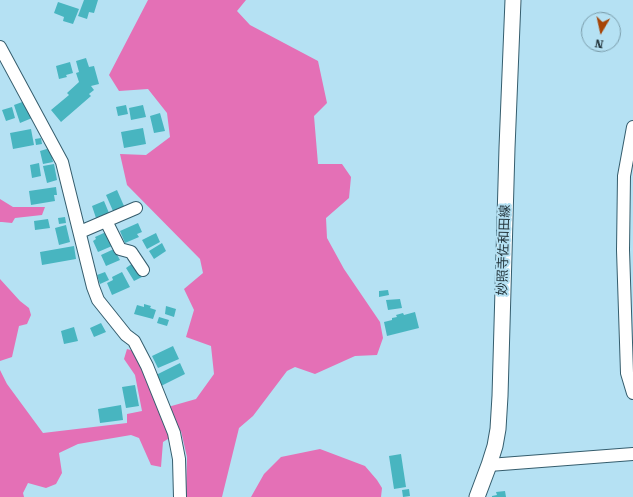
<!DOCTYPE html>
<meta charset="utf-8">
<style>
body{margin:0}
#map{position:relative;width:633px;height:497px;overflow:hidden;background:#b5e1f3;font-family:"Roboto Serif",serif}
canvas{display:block}
.north{position:absolute;left:581px;top:12px;width:40px;height:40px;box-sizing:border-box;background:#b5e1f3;border:1px solid #7b9dab;border-radius:50%;rotate:189deg;font-size:11px;font-weight:700;line-height:16px;text-align:center;color:#25373e}
.north::after{content:'';display:block;margin:auto;width:14px;height:18px;background:#a74507;clip-path:polygon(50% 0,100% 100%,50% 72%,0 100%)}
</style>
<div id="map">
<canvas width="633" height="497"></canvas>
<div class="north">N</div>
</div>
<script>
const g = document.querySelector('canvas').getContext('2d');
g.lineJoin = 'round';
function fillPath(path, color) { g.fillStyle = color; g.fill(path, 'evenodd'); }
const shape = rows => new Path2D(rows.map(r => 'M' + r).join(''));
function trace(path, color, width, dash) { g.strokeStyle = color; g.lineWidth = width; g.lineCap = dash ? 'butt' : 'round'; g.setLineDash(dash || []); g.stroke(path); }
function write(font, color, halo, rows, align = 'center') {
  g.font = font + ' "Roboto Serif","Noto Sans JP",serif'; g.lineWidth = 4; g.setLineDash([]); g.textBaseline = 'middle'; g.strokeStyle = halo; g.fillStyle = color; for (const [text, x, y, turn = 0] of rows) {
    g.save(); g.translate(x, y); g.rotate((+turn || 0) * Math.PI / 180); g.textAlign = isNaN(turn) ? turn : align; if (halo) g.strokeText(text, 0, 0); g.fillText(text, 0, 0); g.restore();
  }
}
const forest = shape([
 [148,0,246,0,237,11,250,25,318,61,327,103,314,116,318,164,342,164,351,177,349,198,326,218,327,238,344,269,380,322,383,338,377,355,355,356,315,374,295,367,287,371,253,416,239,428,222,497,186,497,187,457,181,431,163,442,161,467,151,465,139,438,131,435,78,444,59,453,62,473,56,484,46,488,28,483,23,493,24,497,0,497,0,370,7,384,43,433,127,423,127,414,142,411,135,375,124,359,127,349,134,351,161,409,196,399,214,374,211,346,186,337,194,310,184,289,203,273,200,259,127,185,120,154,146,155,170,137,167,113,148,89,119,91,109,75],
 [0,199,13,207,45,207,42,215,15,218,12,223,2,222,0,222],
 [0,279,20,301,29,308,31,315,27,324,19,326,12,357,0,361],
 [320,449,365,466,377,480,382,488,381,497,251,497,264,474,281,457]
]);
const building = shape([
 [84,0,98,0,94,13,89,12,87,19,78,16],
 [58,2,79,9,73,24,63,21,64,17,54,13],
 [86,58,89,67,94,66,99,84,91,86,94,90,89,94,91,96,61,122,51,110,69,95,67,93,79,82,76,73,79,72,76,61],
 [70,62,73,73,66,75,67,77,59,79,56,66],
 [25,101,32,118,20,123,14,105],
 [126,105,128,114,118,116,116,107],
 [143,105,146,117,131,120,129,108],
 [12,107,15,118,6,121,2,110],
 [160,113,165,131,154,133,150,116],
 [143,128,146,144,124,148,121,132],
 [31,129,34,145,13,149,10,133],
 [41,138,42,144,36,145,35,139],
 [50,148,53,162,43,164,40,151],
 [39,163,41,176,32,178,30,165],
 [54,164,57,180,47,183,43,166],
 [56,187,57,195,54,195,55,201,31,205,29,191],
 [117,190,124,206,113,211,106,195],
 [104,201,109,213,96,218,92,206],
 [65,217,66,223,59,224,58,218],
 [48,219,50,228,35,230,34,221],
 [138,223,142,232,137,234,139,237,125,243,120,231],
 [66,225,70,242,59,245,55,228],
 [106,232,112,246,98,252,93,241,96,239,95,237],
 [156,233,160,242,147,249,142,240],
 [162,243,166,251,154,259,149,251],
 [74,246,76,259,42,265,40,252],
 [114,249,120,260,106,266,101,255],
 [133,263,142,277,134,281,126,268],
 [105,272,109,280,100,284,97,275],
 [122,272,130,287,112,295,107,283,113,280,112,277],
 [388,290,389,295,379,297,379,291],
 [400,299,402,308,388,310,386,300],
 [144,304,151,306,150,308,156,310,153,319,134,314,137,305,144,307],
 [166,306,176,309,174,317,165,314],
 [415,312,419,328,387,336,384,322,392,320,392,318,397,317,396,315,403,313,404,315],
 [159,317,169,320,167,326,157,323],
 [101,323,106,332,94,337,90,328],
 [74,327,78,341,64,344,61,331],
 [173,346,179,359,158,368,152,356],
 [180,363,185,374,161,386,156,375],
 [135,385,139,406,126,408,122,387],
 [121,405,123,420,100,423,98,409],
 [401,454,406,487,394,489,389,456],
 [409,489,410,496,403,497,402,490],
 [505,491,506,497,492,497,492,496,497,495,496,492]
]);
const minor = shape([
 [0,47,62,162,93,287,98,300,126,335,134,341,147,366,174,433,179,459,180,497],
 [633,127,624,176,623,250,627,373,633,393],
 [106,221,120,249,131,252,143,270],
 [80,232,136,208],
 [489,465,633,454]
]);
const major = shape([
 [477,497,489,465,495,446,498,429,500,396,507,148,513,0]
]);
const streetNames = [
 ["妙照寺佐和田線",504,250,-88]
];
fillPath(forest, '#e470b6');
fillPath(building, '#48b5c0');
trace(minor, '#355d6d', 14);
trace(major, '#355d6d', 17);
trace(minor, '#fff', 12);
trace(major, '#fff', 15);
write('13px', '#25373e', '#b5e1f3', streetNames);
</script>
